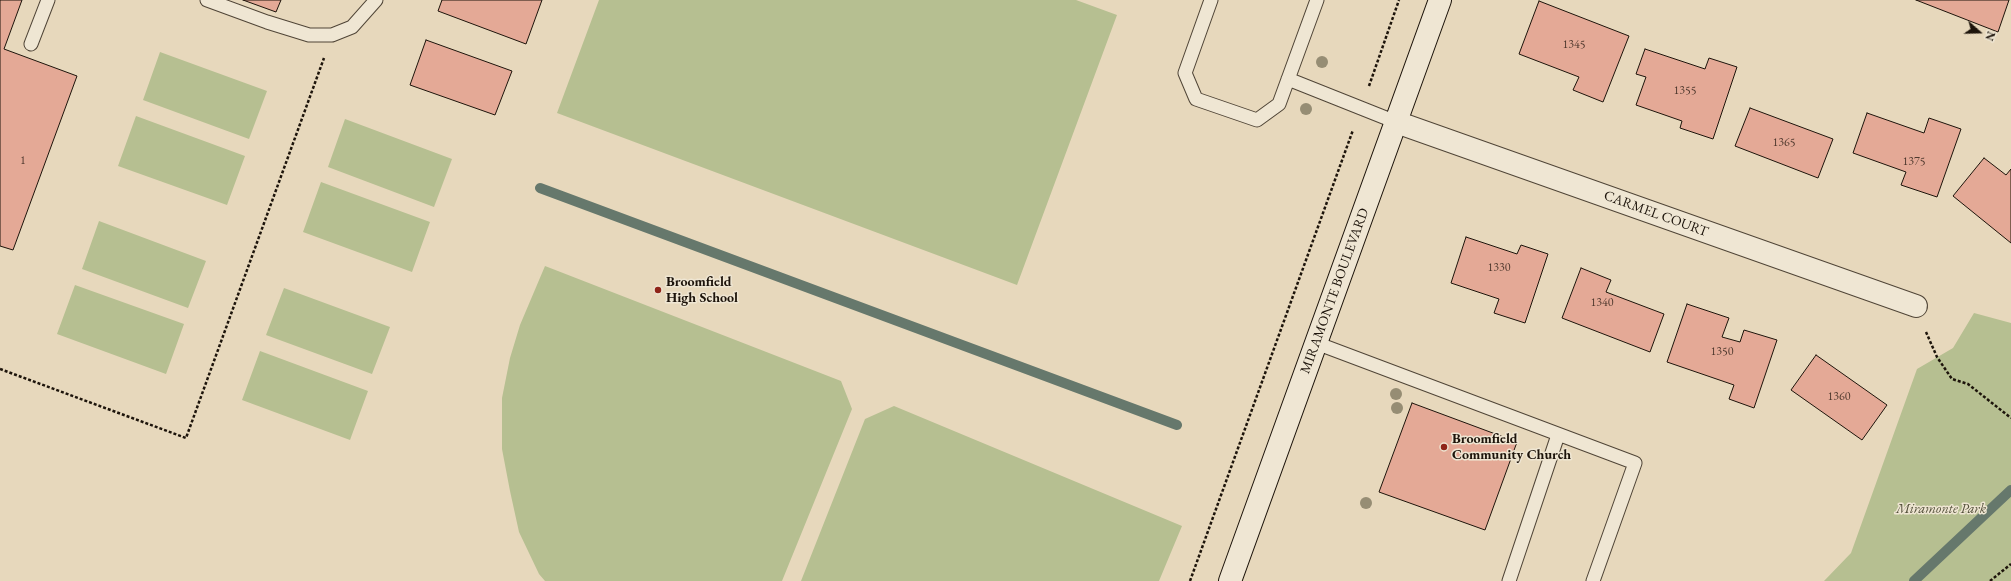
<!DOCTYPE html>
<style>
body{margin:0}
#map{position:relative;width:2011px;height:581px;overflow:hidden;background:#e7d8bc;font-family:"EB Garamond",serif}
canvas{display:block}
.north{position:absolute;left:1959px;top:12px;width:40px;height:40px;-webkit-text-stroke:3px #efe6d3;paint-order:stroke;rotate:110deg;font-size:11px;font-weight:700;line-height:16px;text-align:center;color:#1d140b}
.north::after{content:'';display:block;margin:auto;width:14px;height:18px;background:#1d140b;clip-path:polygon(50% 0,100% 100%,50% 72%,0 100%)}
</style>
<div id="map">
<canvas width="2011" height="581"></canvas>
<div class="north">N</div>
</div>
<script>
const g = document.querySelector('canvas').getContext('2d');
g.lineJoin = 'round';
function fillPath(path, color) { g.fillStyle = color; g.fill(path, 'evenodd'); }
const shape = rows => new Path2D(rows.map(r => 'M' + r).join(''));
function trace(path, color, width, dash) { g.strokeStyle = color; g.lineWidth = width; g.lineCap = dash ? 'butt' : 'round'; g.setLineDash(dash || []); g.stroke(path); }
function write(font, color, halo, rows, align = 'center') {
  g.font = font + ' "EB Garamond",serif'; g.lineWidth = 3; g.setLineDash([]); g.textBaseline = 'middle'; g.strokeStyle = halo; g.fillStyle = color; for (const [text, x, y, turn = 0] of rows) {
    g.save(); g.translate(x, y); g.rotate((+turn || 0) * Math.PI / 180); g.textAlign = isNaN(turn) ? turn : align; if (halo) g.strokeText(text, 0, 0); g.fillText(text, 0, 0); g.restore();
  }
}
const green = shape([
 [599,0,1076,0,1117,15,1017,285,557,113],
 [160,52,267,91,249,139,143,100],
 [136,116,245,156,227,205,118,166],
 [345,119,452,159,434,207,328,167],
 [321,182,430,222,412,272,303,232],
 [99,221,206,261,188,308,82,269],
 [545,266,841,381,852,409,782,581,545,581,539,574,519,532,510,491,502,449,502,398,510,358,520,325],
 [75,285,184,324,166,374,57,334],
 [284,288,390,327,372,374,266,335],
 [1974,313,2011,323,2011,581,1824,581,1851,553,1917,369,1953,348],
 [260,351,368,391,350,440,242,400],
 [894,406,1182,526,1159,581,801,581,865,419]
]);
const stream = shape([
 [540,188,1177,425],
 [1914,581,2011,490]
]);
const building = shape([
 [0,0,22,0,4,49,77,76,13,250,0,246,0,0],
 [243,0,281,0,276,12,243,0],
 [442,0,542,0,526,44,438,11,442,0],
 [1916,0,2009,0,1998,32,1916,0],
 [1539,1,1629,36,1603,102,1573,90,1579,77,1519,54,1539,1],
 [426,40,512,71,495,115,410,85,426,40],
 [1645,49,1705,69,1709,58,1737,67,1713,139,1680,128,1682,121,1636,105,1646,77,1636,74,1645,49],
 [1750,108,1833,139,1818,178,1735,146,1750,108],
 [1867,113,1924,133,1929,118,1961,129,1937,197,1901,185,1906,172,1853,153,1867,113],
 [1984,158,2006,175,2011,169,2011,243,1953,196,1984,158],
 [1466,237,1517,254,1521,245,1548,254,1525,323,1494,313,1499,299,1451,283,1466,237],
 [1581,268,1611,280,1606,292,1664,314,1650,352,1562,318,1581,268],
 [1687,304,1729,318,1722,337,1740,342,1744,330,1777,340,1754,408,1729,399,1734,385,1667,362,1687,304],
 [1816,355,1887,405,1862,440,1791,390,1816,355],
 [1412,403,1517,442,1485,530,1379,492,1412,403]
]);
const path = shape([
 [1369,86,1399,0],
 [1926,332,1937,357,1952,379,1968,384,2011,418],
 [0,369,186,438,324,58],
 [1190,581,1353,130],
 [1990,581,2011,564]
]);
const lane = shape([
 [207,0,267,22,309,35,332,35,352,27,376,0],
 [1211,0,1185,73,1196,99,1257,120,1279,104,1317,0],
 [31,44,48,0],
 [1288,79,1396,122],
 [1316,343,1635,463,1593,581],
 [1509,581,1558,435]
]);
const street = shape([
 [1396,122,1916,306]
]);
const secondary = shape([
 [1230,581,1440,0]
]);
const trees = [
 [1322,62],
 [1306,109],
 [1396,394],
 [1397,408],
 [1366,503]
];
const markers = [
 [658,290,4,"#8f2418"],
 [1444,447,4,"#8f2418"]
];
const numberNames = [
 ["1345",1574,45],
 ["1355",1685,91],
 ["1365",1784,143],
 ["1",23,161],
 ["1375",1914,162],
 ["1330",1499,268],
 ["1340",1602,303],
 ["1350",1722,352],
 ["1360",1839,397]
];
const streetNames = [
 ["CARMEL COURT",1656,214,20],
 ["MIRAMONTE BOULEVARD",1335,291,-70]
];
const poiNames = [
 ["Broomfield",666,282],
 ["High School",666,298],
 ["Broomfield",1452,439],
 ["Community Church",1452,455]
];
const parkNames = [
 ["Miramonte Park",1941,509]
];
fillPath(green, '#b6bf91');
trace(stream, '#66786c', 10);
fillPath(building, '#e4a996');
trace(building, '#1d140b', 1);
trace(lane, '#504537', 15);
trace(street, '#504537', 24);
trace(secondary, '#1d140b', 24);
trace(path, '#1d140b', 2.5, [3, 2]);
trace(lane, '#efe6d3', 13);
trace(street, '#efe6d3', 22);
trace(secondary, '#efe6d3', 22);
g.fillStyle = '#968d74';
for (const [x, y] of trees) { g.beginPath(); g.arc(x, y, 6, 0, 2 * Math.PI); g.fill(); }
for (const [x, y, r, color] of markers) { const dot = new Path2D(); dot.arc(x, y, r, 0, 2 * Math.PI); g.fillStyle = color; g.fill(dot); trace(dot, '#efe6d3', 1.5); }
write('12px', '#4f392e', null, numberNames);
write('14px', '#1d140b', '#efe6d3', streetNames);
write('bold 14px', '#1d140b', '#efe6d3', poiNames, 'left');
write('italic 14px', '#53503a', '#efe6d3', parkNames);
</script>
